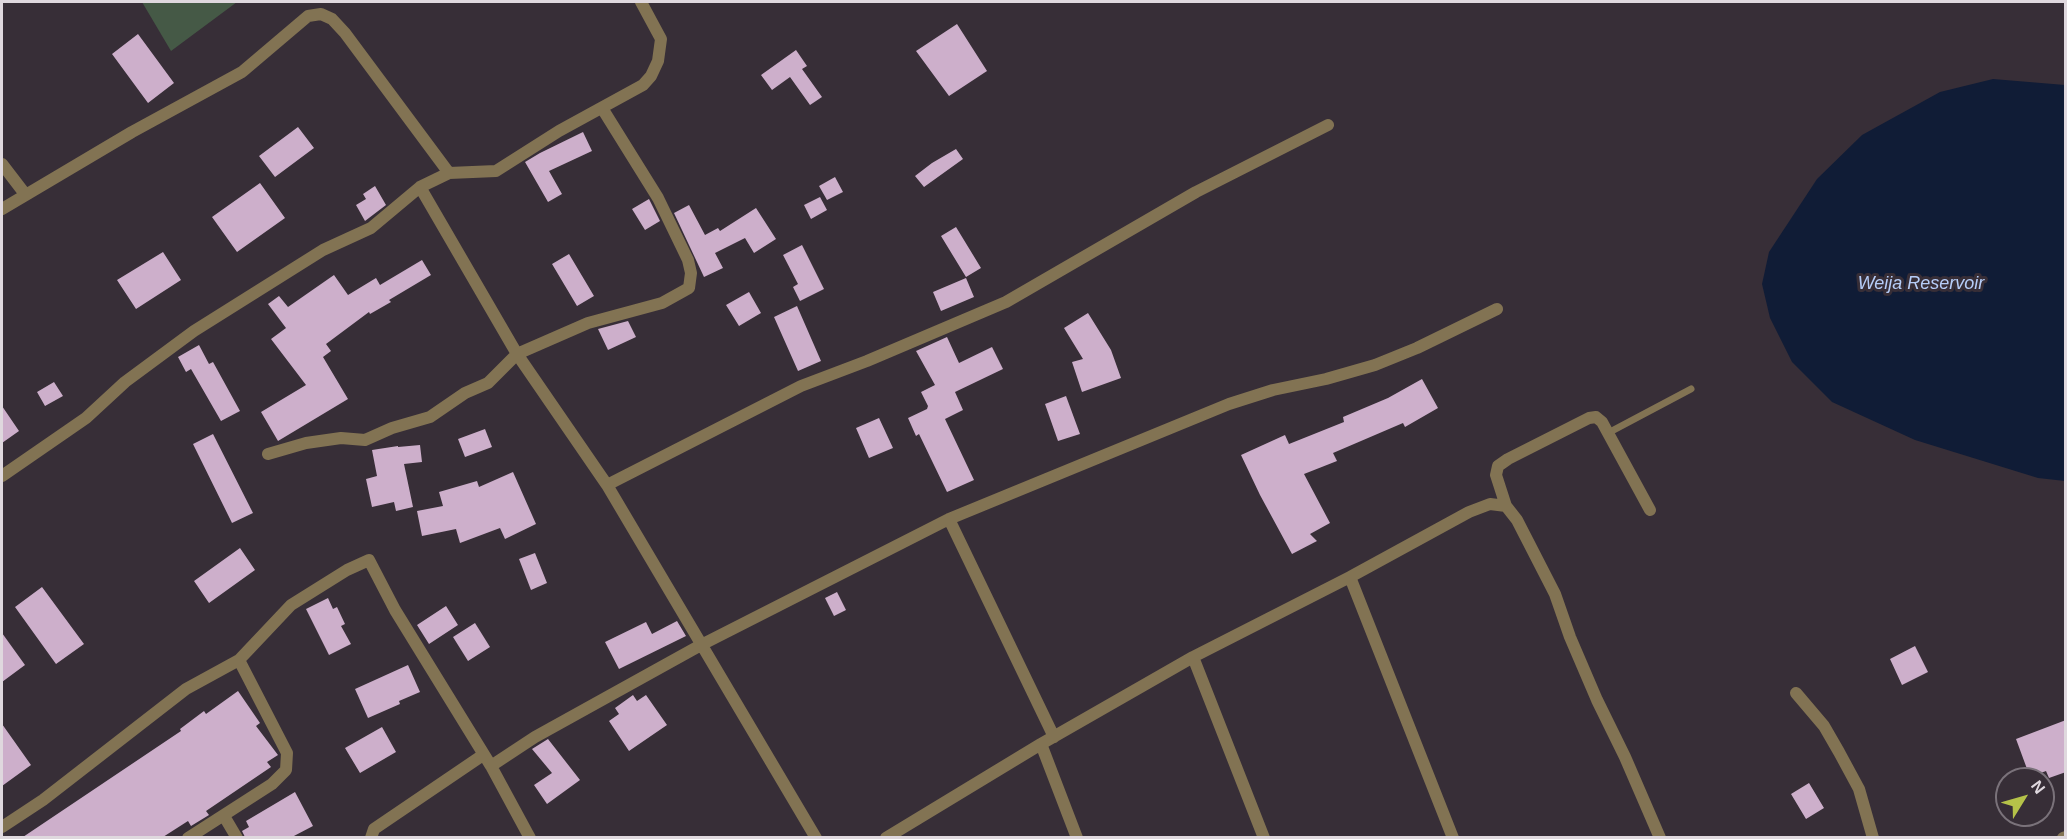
<!DOCTYPE html>
<style>
body{margin:0}
#map{position:relative;width:2067px;height:839px;overflow:hidden;background:#372e37;font-family:Arial,sans-serif}
canvas{display:block}
.frame{position:absolute;inset:0;border:3px solid #dfd8de;pointer-events:none}
.north{position:absolute;left:1995px;top:767px;width:60px;height:60px;box-sizing:border-box;background:#372e37;border:2px solid #7a727a;border-radius:50%;rotate:53deg;font-size:16px;font-weight:700;line-height:24px;text-align:center;color:#dfd8de}
.north::after{content:'';display:block;margin:auto;width:21px;height:27px;background:#b5c249;clip-path:polygon(50% 0,100% 100%,50% 72%,0 100%)}
</style>
<div id="map">
<canvas width="2067" height="839"></canvas>
<div class="frame"></div>
<div class="north">N</div>
</div>
<script>
const g = document.querySelector('canvas').getContext('2d');
g.lineJoin = 'round';
function fillPath(path, color) { g.fillStyle = color; g.fill(path, 'evenodd'); }
const shape = rows => new Path2D(rows.map(r => 'M' + r).join(''));
function trace(path, color, width, dash) { g.strokeStyle = color; g.lineWidth = width; g.lineCap = dash ? 'butt' : 'round'; g.setLineDash(dash || []); g.stroke(path); }
function write(font, color, halo, rows, align = 'center') {
  g.font = font + ' Arial,sans-serif'; g.lineWidth = 6; g.setLineDash([]); g.textBaseline = 'middle'; g.strokeStyle = halo; g.fillStyle = color; for (const [text, x, y, turn = 0] of rows) {
    g.save(); g.translate(x, y); g.rotate((+turn || 0) * Math.PI / 180); g.textAlign = isNaN(turn) ? turn : align; if (halo) g.strokeText(text, 0, 0); g.fillText(text, 0, 0); g.restore();
  }
}
const green = shape([
 [142,2,237,2,171,51]
]);
const water = shape([
 [1993,79,2065,85,2065,481,2038,478,1915,440,1832,402,1792,362,1770,318,1762,284,1769,252,1817,179,1862,135,1940,92]
]);
const building = shape([
 [957,24,987,71,949,96,916,51],
 [138,34,174,83,148,103,112,54],
 [796,50,807,66,802,69,822,97,810,105,790,77,772,90,761,75],
 [298,127,314,148,275,177,259,156],
 [583,132,592,151,549,171,562,194,548,202,525,162,540,153],
 [956,149,963,159,924,187,915,176,932,163],
 [835,177,843,192,827,200,819,186],
 [260,183,285,218,237,252,212,217],
 [375,186,386,205,365,221,356,205,366,199,363,194],
 [820,197,827,210,811,219,804,205],
 [649,199,660,221,645,230,632,209],
 [689,205,705,235,718,228,720,231,756,208,776,239,754,253,745,238,715,253,723,268,704,277,674,213],
 [956,227,981,268,966,277,941,236],
 [802,245,824,289,800,301,793,287,798,284,783,255],
 [163,252,181,280,136,309,117,280],
 [569,254,594,296,577,306,552,264],
 [422,260,431,275,389,300,391,302,370,314,369,312,326,344,331,351,323,357,348,399,278,441,261,412,306,385,271,339,286,328,268,304,279,296,288,307,334,275,348,295,376,278,380,285],
 [966,278,974,297,941,311,933,292],
 [749,292,761,313,739,326,726,305],
 [797,306,821,361,798,371,774,317],
 [1088,313,1111,350,1121,378,1082,392,1072,362,1083,359,1064,328],
 [628,321,636,337,608,350,598,329],
 [947,337,959,363,992,347,1003,369,955,392,963,410,945,419,974,480,947,492,919,434,916,436,908,418,927,409,928,406,921,392,935,385,916,351],
 [199,345,209,364,213,362,240,411,221,421,191,369,186,372,178,357],
 [1422,379,1438,408,1405,427,1403,423,1333,453,1337,461,1304,474,1330,523,1310,534,1317,541,1292,554,1260,495,1241,455,1285,435,1289,444,1344,422,1343,417,1388,398],
 [54,382,63,396,45,406,37,392],
 [1066,396,1080,434,1058,441,1045,404],
 [2,406,19,431,2,443],
 [879,418,893,448,869,458,856,428],
 [485,429,492,447,465,457,458,439],
 [213,434,253,513,232,523,193,444],
 [420,445,422,462,404,464,413,507,396,511,394,502,372,507,366,479,377,476,372,450,398,446,398,447],
 [513,472,536,524,505,539,500,528,460,543,456,529,422,536,417,511,443,506,439,492,477,481,479,487],
 [240,548,255,570,209,603,194,581],
 [535,553,547,583,531,590,519,559],
 [42,587,84,644,56,664,15,607],
 [837,592,846,610,834,616,825,598],
 [328,598,333,609,337,607,345,624,341,626,351,644,329,655,306,609],
 [446,606,458,625,429,644,417,625],
 [677,621,686,636,619,669,605,642,646,622,652,634],
 [475,623,490,647,468,661,453,637],
 [2,633,25,665,2,682],
 [1915,646,1928,672,1902,685,1890,659],
 [408,665,420,692,399,701,400,704,368,718,355,689],
 [238,691,260,723,256,726,278,755,267,762,271,767,206,811,209,815,191,826,188,821,163,837,23,837,181,731,180,729,204,711,206,714],
 [633,695,637,701,646,695,667,725,629,751,609,721,619,714,615,708],
 [2066,720,2066,772,2049,778,2046,771,2030,777,2016,739],
 [2,724,31,765,2,786],
 [382,727,396,752,360,773,345,748],
 [548,739,580,780,547,804,534,785,552,773,532,749],
 [1809,783,1824,808,1806,819,1791,794],
 [295,792,313,826,292,837,245,837,242,831,249,827,246,821]
]);
const lane = shape([
 [1608,433,1691,389]
]);
const street = shape([
 [2,164,25,194],
 [420,187,517,354,607,485,816,838],
 [2,209,132,132,242,72,308,16,321,14,332,19,345,33,449,173],
 [268,454,306,443,341,438,365,440,392,428,430,417,465,393,488,383,517,354,588,323,662,303,689,288,691,273,688,260,658,198,602,108],
 [2,476,86,418,125,382,194,331,323,250,371,228,420,187,449,173,496,171,559,131,643,85,651,76,658,61,661,39,641,2],
 [607,485,801,386,867,361,1006,302,1196,192,1328,125],
 [1650,510,1602,422,1596,417,1589,418,1508,459,1498,466,1496,475,1506,506,1517,520,1555,594,1570,637,1597,700,1625,757,1660,838],
 [949,519,1054,737],
 [1350,577,1453,838],
 [1193,657,1264,838],
 [1796,693,1824,726,1839,752,1859,789,1873,838],
 [1041,744,1077,838],
 [491,766,535,737,701,645,949,519,1229,404,1273,390,1326,379,1375,365,1417,348,1497,309],
 [224,816,237,838],
 [2,827,43,800,186,689,239,660,291,605,347,570,369,560,395,610,491,766,530,838],
 [188,838,272,784,286,770,287,753,239,660],
 [371,838,374,829,483,755],
 [886,838,1041,744,1193,657,1350,577,1469,512,1490,504,1506,506],
 [2063,838,2066,837]
]);
const waterNames = [
 ["Weija Reservoir",1921,284]
];
fillPath(green, '#455946');
fillPath(water, '#101c36');
fillPath(building, '#cdafcb');
trace(lane, '#827353', 7);
trace(street, '#827353', 12);
write('italic 18px', '#b6cdf8', '#372e37', waterNames);
</script>
